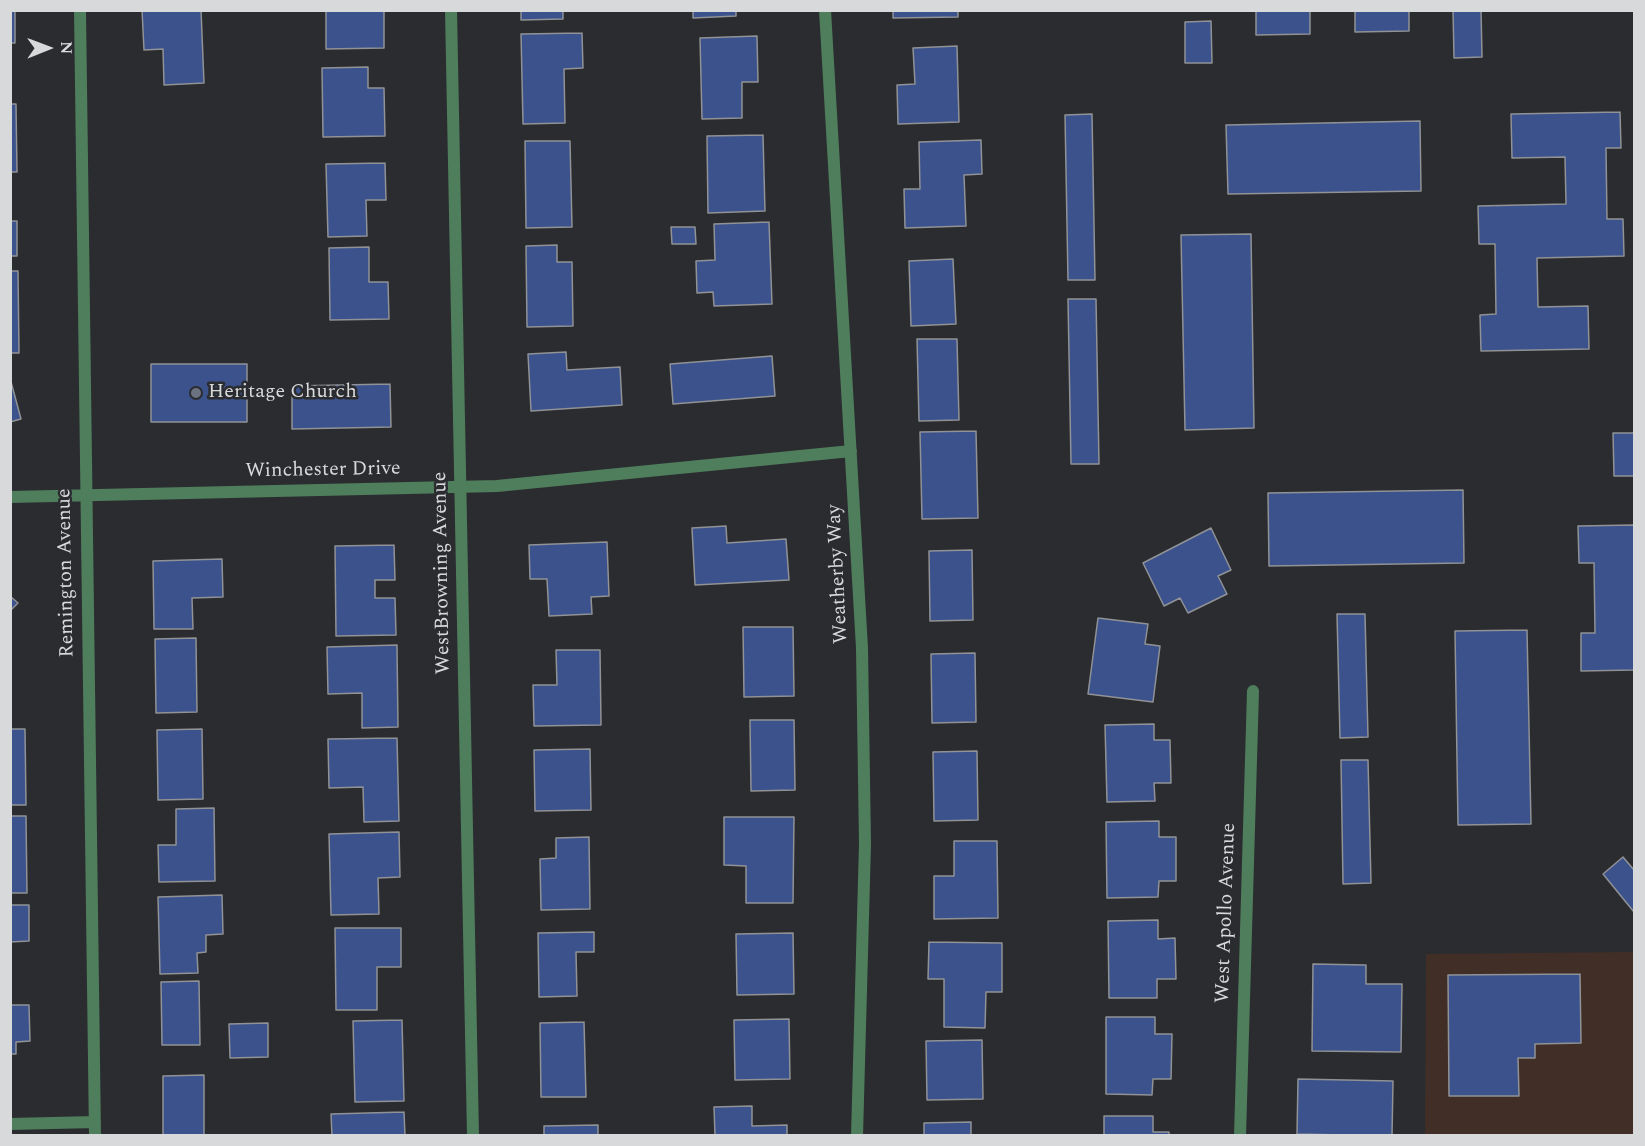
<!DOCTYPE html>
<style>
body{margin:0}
#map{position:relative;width:1645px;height:1146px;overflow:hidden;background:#2b2c2f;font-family:Spectral,serif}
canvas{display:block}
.frame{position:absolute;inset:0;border:12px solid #d8d9db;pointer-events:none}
.north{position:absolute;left:18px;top:18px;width:60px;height:60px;-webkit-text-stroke:4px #2b2c2f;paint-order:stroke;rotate:89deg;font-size:16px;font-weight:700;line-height:24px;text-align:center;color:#d8d9db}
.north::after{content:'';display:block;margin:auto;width:21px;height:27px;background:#d8d9db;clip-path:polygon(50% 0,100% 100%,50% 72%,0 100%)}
</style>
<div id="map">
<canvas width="1645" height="1146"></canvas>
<div class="frame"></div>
<div class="north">N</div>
</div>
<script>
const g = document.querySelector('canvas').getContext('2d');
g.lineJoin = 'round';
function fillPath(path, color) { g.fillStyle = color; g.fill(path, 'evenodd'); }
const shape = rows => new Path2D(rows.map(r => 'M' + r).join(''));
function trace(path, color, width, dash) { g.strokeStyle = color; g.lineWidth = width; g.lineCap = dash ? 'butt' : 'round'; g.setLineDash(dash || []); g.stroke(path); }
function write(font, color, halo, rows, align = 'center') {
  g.font = font + ' Spectral,serif'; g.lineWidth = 5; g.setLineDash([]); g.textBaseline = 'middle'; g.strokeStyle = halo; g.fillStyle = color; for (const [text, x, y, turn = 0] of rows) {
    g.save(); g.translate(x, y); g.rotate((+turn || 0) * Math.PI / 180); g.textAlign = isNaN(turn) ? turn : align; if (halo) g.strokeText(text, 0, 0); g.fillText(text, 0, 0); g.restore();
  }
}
const commercial = shape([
 [1634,952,1634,1135,1425,1136,1426,954]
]);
const building = shape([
 [10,10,15,10,15,43,10,43,10,10],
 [142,10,201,10,204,83,164,85,163,49,144,50,142,10],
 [326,10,384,10,384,48,326,49,326,10],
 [521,10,563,10,563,19,521,20,521,10],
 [693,10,736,10,736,16,693,18,693,10],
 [893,10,958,10,958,17,893,18,893,10],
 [1256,10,1310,10,1310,34,1256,35,1256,10],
 [1355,10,1409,10,1409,31,1355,32,1355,10],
 [1453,10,1481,10,1482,57,1454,58,1453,10],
 [1211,21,1212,63,1185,63,1185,22,1211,21],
 [582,33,583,68,564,69,565,123,523,124,521,34,582,33],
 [757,36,758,82,742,82,742,118,702,119,700,38,757,36],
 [957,46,959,122,898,124,897,85,915,84,913,48,957,46],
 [368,67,368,88,384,88,385,136,323,137,322,68,368,67],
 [10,104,16,104,17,172,10,172,10,104],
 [1620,112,1621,148,1606,148,1607,219,1623,219,1624,256,1537,258,1538,307,1588,306,1589,349,1481,351,1480,315,1496,314,1495,244,1479,244,1478,206,1566,204,1565,157,1512,158,1511,114,1620,112],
 [1092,114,1095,280,1068,280,1065,115,1092,114],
 [1420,121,1421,191,1228,194,1226,125,1420,121],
 [763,135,765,211,708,213,707,136,763,135],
 [981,140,982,174,964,175,966,226,905,228,904,189,920,189,919,142,981,140],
 [525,141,570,141,572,227,526,228,525,141],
 [385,163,386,200,366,200,367,236,328,237,326,164,385,163],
 [10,221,17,221,17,256,10,256,10,221],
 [769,222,772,304,714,306,713,292,697,293,696,261,715,260,714,224,769,222],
 [671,227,695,227,696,244,672,244,671,227],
 [1251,234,1254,428,1185,430,1181,235,1251,234],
 [557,245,557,262,572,262,573,326,527,327,526,246,557,245],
 [369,247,369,282,388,282,389,319,330,320,329,248,369,247],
 [953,259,956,324,911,326,909,261,953,259],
 [10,271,18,271,19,353,10,353,10,271],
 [1068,299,1096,299,1099,464,1071,464,1068,299],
 [917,339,957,339,959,420,919,421,917,339],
 [566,352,567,370,620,367,622,405,531,411,528,354,566,352],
 [772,356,775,396,673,404,670,364,772,356],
 [151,364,247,364,247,422,151,422,151,364],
 [10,378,21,419,10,422,10,378],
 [390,384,391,427,292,429,292,386,390,384],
 [976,431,978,518,922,519,920,432,976,431],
 [1613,433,1634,433,1634,476,1614,476,1613,433],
 [1463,490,1464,563,1269,566,1268,493,1463,490],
 [1634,525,1634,670,1581,671,1581,633,1595,633,1594,563,1579,563,1578,526,1634,525],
 [726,526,727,543,786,539,789,580,695,585,692,528,726,526],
 [1211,528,1231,570,1218,576,1227,594,1188,613,1180,598,1164,606,1143,563,1211,528],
 [607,542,609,596,591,597,592,614,549,616,547,579,530,579,529,545,607,542],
 [394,545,395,580,375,580,375,598,395,598,396,635,336,636,335,546,394,545],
 [972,550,973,620,930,621,929,551,972,550],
 [222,559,223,597,192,598,193,629,154,629,153,561,222,559],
 [10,596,18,603,10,611,10,596],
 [1337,614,1365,614,1368,737,1340,738,1337,614],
 [1098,618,1148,624,1145,644,1160,646,1153,702,1088,694,1098,618],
 [743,627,793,627,794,696,744,697,743,627],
 [1527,630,1531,824,1458,825,1455,631,1527,630],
 [196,638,197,712,156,713,155,639,196,638],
 [397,645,398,727,362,728,362,693,328,694,327,647,397,645],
 [556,650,600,650,601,725,534,726,533,685,557,685,556,650],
 [975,653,976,722,932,723,931,654,975,653],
 [750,720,794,720,795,790,751,791,750,720],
 [1154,724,1154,740,1170,740,1171,783,1154,783,1155,801,1107,802,1105,725,1154,724],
 [10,729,25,729,26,805,10,805,10,729],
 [202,729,203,799,158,800,157,730,202,729],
 [397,738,399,821,364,822,363,787,329,788,328,739,397,738],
 [590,749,591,810,535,811,534,750,590,749],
 [977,751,978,820,934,821,933,752,977,751],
 [1341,760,1368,760,1371,883,1343,884,1341,760],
 [214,808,215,881,159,882,158,845,176,845,176,809,214,808],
 [10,816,26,816,27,893,10,893,10,816],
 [724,817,794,817,793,903,746,903,746,866,724,865,724,817],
 [1159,821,1159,837,1176,837,1176,881,1159,881,1158,897,1107,898,1106,822,1159,821],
 [399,832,400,877,378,878,379,914,331,915,329,834,399,832],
 [589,837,590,909,541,910,540,859,556,858,556,838,589,837],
 [954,841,997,841,998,918,934,919,934,876,954,876,954,841],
 [1623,857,1634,870,1634,912,1603,874,1623,857],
 [222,895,223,934,206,935,206,952,197,953,198,973,160,974,158,897,222,895],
 [10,905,29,905,29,941,10,942,10,905],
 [1158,920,1158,939,1175,938,1176,979,1157,979,1157,998,1109,998,1108,921,1158,920],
 [335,928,401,928,401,967,377,967,377,1010,336,1010,335,928],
 [594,932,594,952,576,952,577,996,539,997,538,933,594,932],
 [793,933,794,994,737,995,736,934,793,933],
 [929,942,1002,943,1002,992,986,992,985,1028,944,1027,944,979,928,979,929,942],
 [1313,964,1366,965,1366,984,1402,984,1401,1052,1312,1051,1313,964],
 [1580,974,1581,1043,1535,1044,1535,1058,1518,1058,1519,1096,1449,1096,1448,975,1580,974],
 [199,981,200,1045,162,1045,161,982,199,981],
 [10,1005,29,1005,30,1041,16,1042,16,1054,10,1054,10,1005],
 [1106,1017,1155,1017,1155,1034,1172,1034,1171,1079,1153,1079,1152,1095,1106,1094,1106,1017],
 [789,1019,790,1079,735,1080,734,1020,789,1019],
 [402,1020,404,1101,355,1102,353,1021,402,1020],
 [584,1022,586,1097,541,1097,540,1023,584,1022],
 [268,1023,268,1057,230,1058,229,1024,268,1023],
 [982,1040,983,1099,927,1100,926,1041,982,1040],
 [204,1075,204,1135,163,1136,163,1076,204,1075],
 [1298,1079,1393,1081,1392,1136,1297,1134,1298,1079],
 [752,1106,752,1126,787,1125,787,1136,715,1136,714,1107,752,1106],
 [404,1112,405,1136,332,1136,331,1114,404,1112],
 [1104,1116,1153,1116,1153,1132,1169,1132,1169,1136,1104,1136,1104,1116],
 [971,1122,971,1136,924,1136,924,1123,971,1122],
 [598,1125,598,1136,544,1136,544,1126,598,1125]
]);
const minor = shape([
 [80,10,95,1136],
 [451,10,473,1136],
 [825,10,862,648,865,844,857,1136],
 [10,497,497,486,851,451],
 [10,1124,95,1122],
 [1240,1136,1253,691]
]);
const markers = [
 [196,393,6,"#6b7280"]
];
const poiNames = [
 ["Heritage Church",208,393]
];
const streetNames = [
 ["Winchester Drive",323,471,-1],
 ["Remington Avenue",67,573,-91],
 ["WestBrowning Avenue",443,573,-91],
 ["Weatherby Way",839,574,-93],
 ["West Apollo Avenue",1227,913,-88]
];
fillPath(commercial, '#412f27');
fillPath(building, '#3b528d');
trace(building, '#909295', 1.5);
trace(minor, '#4f7e5d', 12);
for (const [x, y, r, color] of markers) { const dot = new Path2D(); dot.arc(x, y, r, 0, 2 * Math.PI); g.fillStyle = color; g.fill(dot); trace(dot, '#2b2c2f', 2); }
write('20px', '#d8d9db', '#2b2c2f', poiNames, 'left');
write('20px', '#d8d9db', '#2b2c2f', streetNames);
</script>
